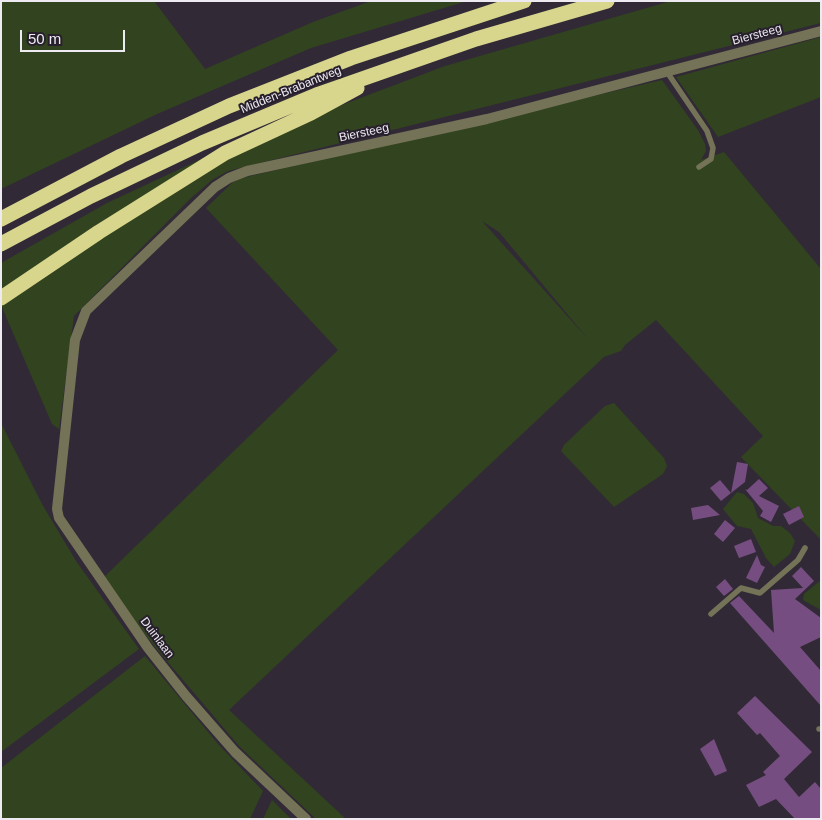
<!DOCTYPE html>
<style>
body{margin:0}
#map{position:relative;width:822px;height:820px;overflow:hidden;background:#312a36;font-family:Helvetica,sans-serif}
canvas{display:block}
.frame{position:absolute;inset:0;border:2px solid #eeeaf2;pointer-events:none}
.scale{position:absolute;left:20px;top:30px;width:105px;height:22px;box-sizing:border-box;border:2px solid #eeeaf2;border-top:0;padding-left:6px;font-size:15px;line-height:18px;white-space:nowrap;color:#eeeaf2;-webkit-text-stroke:4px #27202c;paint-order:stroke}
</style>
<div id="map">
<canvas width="822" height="820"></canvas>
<div class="frame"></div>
<div class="scale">50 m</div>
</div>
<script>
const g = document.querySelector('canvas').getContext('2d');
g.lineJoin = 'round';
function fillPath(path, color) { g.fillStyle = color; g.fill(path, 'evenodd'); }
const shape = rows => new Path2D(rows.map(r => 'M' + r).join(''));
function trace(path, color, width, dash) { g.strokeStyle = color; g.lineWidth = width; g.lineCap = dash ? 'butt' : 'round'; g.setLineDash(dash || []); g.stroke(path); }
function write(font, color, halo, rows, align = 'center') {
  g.font = font + ' Helvetica,sans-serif'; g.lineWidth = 4; g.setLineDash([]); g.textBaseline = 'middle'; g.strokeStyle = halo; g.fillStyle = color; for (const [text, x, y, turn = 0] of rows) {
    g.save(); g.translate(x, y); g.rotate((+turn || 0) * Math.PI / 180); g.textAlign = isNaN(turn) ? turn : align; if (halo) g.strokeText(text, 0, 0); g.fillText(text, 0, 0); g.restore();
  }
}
const green = shape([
 [1,1,154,1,205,69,313,22,371,1,467,1,311,48,157,114,1,189],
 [671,1,821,1,821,23,228,171,212,180,190,199,74,316,59,429,52,424,1,305,1,263,107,203,212,154,445,66],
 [821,37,821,97,718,137,676,77],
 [662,80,698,130,705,144,706,151,701,160,724,152,821,269,821,540,741,457,763,436,656,320,625,345,621,351,604,357,229,710,346,819,316,819,239,746,155,647,121,604,104,577,338,350,206,208,233,182,242,178],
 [482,221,499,232,588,339],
 [614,403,664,458,667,466,663,474,614,507,561,451,564,445,605,406],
 [1,423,42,504,76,561,139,649,1,752],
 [737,492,744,494,753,503,758,518,773,526,781,526,790,533,795,541,790,554,774,567,766,558,751,529,737,526,723,509],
 [821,580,821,610,803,600,804,594],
 [145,656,218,744,263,791,250,819,1,819,1,768],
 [272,800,291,819,263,819]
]);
const building = shape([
 [737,462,748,464,745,482,731,493],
 [759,479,768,488,759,496,779,506,771,522,760,516,763,511,745,489,747,490],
 [720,480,731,493,721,501,710,488],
 [708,505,720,515,693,520,691,508],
 [799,506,804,517,789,525,783,514],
 [725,520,735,528,723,542,714,534],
 [751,539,756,552,739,558,734,546],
 [757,555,761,565,765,567,757,583,746,578],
 [801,567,814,581,795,599,821,618,821,637,800,647,821,671,821,706,730,603,739,596,774,633,771,590,803,588,792,576],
 [725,579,733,589,724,596,716,587],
 [755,696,812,752,784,779,799,797,815,782,821,789,821,819,795,819,776,799,759,807,746,785,766,775,763,772,780,756,760,733,757,735,737,713],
 [714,739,727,771,715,776,700,749]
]);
const lane = shape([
 [667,72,707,131,713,148,711,159,699,167],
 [711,614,741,588,760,593,798,560,805,548],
 [819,729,821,729]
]);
const street = shape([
 [306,819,235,752,186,696,148,648,59,518,57,509,75,340,86,311,215,187,229,178,247,171,487,119,821,31]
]);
const highway = shape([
 [1,219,121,156,229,106,351,58,524,1],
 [1,244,91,196,202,143,319,94,476,39,607,1],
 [1,298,99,232,225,153,311,113,357,88]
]);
const streetNames = [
 ["Biersteeg",757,35,-15],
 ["Midden-Brabantweg",291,90,-22],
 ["Biersteeg",364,133,-12],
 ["Duinlaan",157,638,53]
];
fillPath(green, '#32431f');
fillPath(building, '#764d80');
trace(lane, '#747357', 5.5);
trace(street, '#747357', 10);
trace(highway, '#d8d58d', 15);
write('12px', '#eeeaf2', '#27202c', streetNames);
</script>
